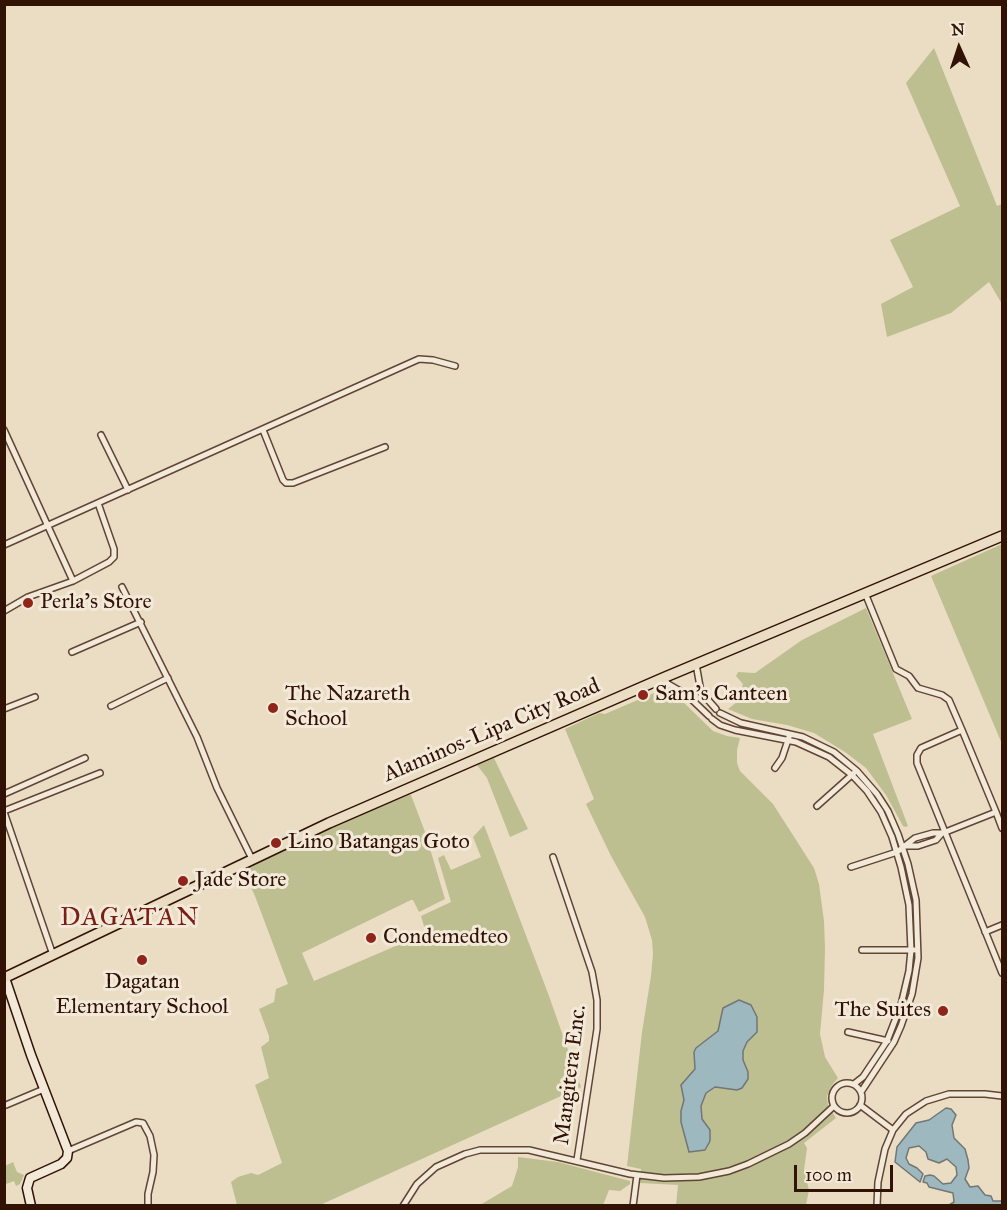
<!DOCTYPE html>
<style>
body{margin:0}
#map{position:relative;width:1007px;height:1210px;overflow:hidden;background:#ebddc4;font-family:"IM FELL Great Primer",serif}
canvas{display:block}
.frame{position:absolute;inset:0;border:6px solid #311205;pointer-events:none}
.north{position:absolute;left:929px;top:18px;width:60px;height:60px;-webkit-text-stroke:4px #f2e9d9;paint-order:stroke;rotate:357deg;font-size:16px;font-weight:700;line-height:24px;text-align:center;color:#311205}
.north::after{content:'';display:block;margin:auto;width:21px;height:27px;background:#311205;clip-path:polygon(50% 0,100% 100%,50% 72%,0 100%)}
.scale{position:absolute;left:794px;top:1165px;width:99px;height:27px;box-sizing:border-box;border:3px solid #311205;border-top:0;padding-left:8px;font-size:18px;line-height:21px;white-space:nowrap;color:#311205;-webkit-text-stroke:4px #f2e9d9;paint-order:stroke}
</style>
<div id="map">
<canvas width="1007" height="1210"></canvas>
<div class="frame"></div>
<div class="north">N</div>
<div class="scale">100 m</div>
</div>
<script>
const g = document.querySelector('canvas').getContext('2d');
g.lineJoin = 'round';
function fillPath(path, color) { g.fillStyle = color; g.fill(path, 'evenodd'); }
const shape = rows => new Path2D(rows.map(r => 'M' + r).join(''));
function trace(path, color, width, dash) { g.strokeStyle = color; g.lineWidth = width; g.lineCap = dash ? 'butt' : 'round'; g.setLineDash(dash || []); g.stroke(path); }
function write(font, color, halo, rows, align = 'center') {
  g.font = font + ' "IM FELL Great Primer",serif'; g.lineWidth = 6; g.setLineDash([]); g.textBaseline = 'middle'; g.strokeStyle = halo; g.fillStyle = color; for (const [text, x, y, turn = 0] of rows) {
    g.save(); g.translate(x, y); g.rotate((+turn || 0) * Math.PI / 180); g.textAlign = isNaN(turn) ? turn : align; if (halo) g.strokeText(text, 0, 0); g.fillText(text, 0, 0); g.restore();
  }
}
const green = shape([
 [934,48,997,206,1002,204,1002,304,989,282,951,313,887,337,881,304,913,287,890,240,960,206,906,83],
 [1002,544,1002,744,931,576],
 [866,608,912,719,873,734,908,826,905,827,903,826,886,795,866,768,845,752,814,733,787,725,752,719,728,709,737,702,743,684,736,676,738,672,755,673,802,640],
 [663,692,681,700,713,731,727,736,740,738,737,750,737,763,740,771,773,804,814,868,819,884,824,921,825,948,824,990,820,1034,825,1057,838,1078,832,1085,827,1096,828,1105,836,1118,804,1143,807,1148,804,1170,809,1190,806,1205,676,1205,678,1185,640,1183,641,1169,627,1166,642,1032,651,976,653,954,652,940,645,917,611,856,586,804,594,799,565,729,599,713,605,714,654,693],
 [494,758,528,829,510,837,487,778,477,765],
 [409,795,411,795,425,832,445,899,419,912,413,900,411,900,302,953,314,981,426,933,421,916,451,902,438,858,444,855,451,870,481,857,473,837,484,825,549,996,581,1087,320,1205,237,1205,231,1182,238,1177,251,1173,258,1175,282,1163,255,1085,269,1078,261,1047,269,1041,269,1036,259,1009,274,1002,276,989,288,984,255,896,242,868,273,852],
 [518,1157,558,1162,630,1181,630,1184,620,1191,609,1190,603,1205,480,1205,512,1186,518,1167],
 [13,1162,17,1172,24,1175,20,1184,16,1186,14,1181,6,1184,5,1180,5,1166]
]);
const water = shape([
 [739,1000,751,1005,757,1017,757,1032,747,1042,743,1051,743,1060,748,1072,748,1079,742,1088,737,1090,715,1087,706,1093,701,1106,702,1119,710,1130,710,1141,705,1150,689,1152,681,1122,681,1111,684,1100,681,1085,695,1069,694,1052,696,1048,718,1031,723,1008,739,1000],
 [946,1108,951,1109,956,1115,952,1125,954,1138,965,1149,968,1160,969,1168,965,1179,970,1187,978,1186,985,1195,991,1196,993,1201,1002,1201,1002,1205,949,1205,954,1202,953,1193,929,1187,927,1183,923,1182,925,1176,930,1175,934,1176,943,1184,951,1183,957,1175,956,1167,947,1159,939,1163,928,1159,926,1152,919,1146,909,1148,906,1158,909,1164,917,1168,923,1174,920,1182,895,1162,897,1147,916,1123,929,1120,946,1108]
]);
const street = shape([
 [4,430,73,581],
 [263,430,283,480,286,483,293,483,385,447],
 [101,435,128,490],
 [4,545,419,359,433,360,455,366],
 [122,587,197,737,217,788,252,859],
 [865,593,896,669,909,676,918,688,942,695,949,700,962,730],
 [4,611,28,597,73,581,109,562,114,557,114,549,98,503],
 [72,652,141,622],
 [696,664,701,692,716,709],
 [663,678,668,684,687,695,709,716],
 [111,706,168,678],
 [4,709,35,697],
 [720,713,741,723,803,737,834,752,857,771,877,794,888,811,898,834,908,864,916,900,918,958,912,994,901,1026,894,1042,861,1092],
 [712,719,720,725,735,730,796,742,829,757,852,775,867,791,881,812,892,837,901,867,909,905,911,950,909,971,901,1005,887,1041,863,1077,854,1084],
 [775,768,782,758,789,737],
 [4,794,85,758],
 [817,806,854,773],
 [4,811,100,773],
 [4,812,53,955],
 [996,812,962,730,921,748,917,755,917,763,1002,973],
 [906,846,918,846,936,840,942,833],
 [553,857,592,972,597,1000,597,1029,577,1160],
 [851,867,897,852,915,838,933,833,943,833,996,812,1002,828],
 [985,932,1002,925],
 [862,950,914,950],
 [848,1032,888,1041],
 '832 1098a15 15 0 1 1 30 0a15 15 0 1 1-30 0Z',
 [6,1105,44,1089],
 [860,1105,893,1130],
 [68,1151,136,1122,143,1123,150,1136,154,1155,153,1172,148,1194,148,1206],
 [403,1206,417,1184,436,1167,465,1154,480,1150,529,1150,630,1174,664,1178,699,1177,729,1171,748,1164,789,1144,805,1133,834,1106],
 [633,1206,637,1175],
 [877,1206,878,1182,885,1149,893,1130,906,1114,926,1101,949,1094,985,1094,1002,1096]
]);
const secondary = shape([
 [5,978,31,1055,68,1151,67,1158,61,1164,30,1178,27,1188,31,1206]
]);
const primary = shape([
 [4,978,329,823,663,678,1002,536]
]);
const markers = [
 [28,603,6,"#8f2418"],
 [643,695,6,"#8f2418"],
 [273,708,6,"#8f2418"],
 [276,843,6,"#8f2418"],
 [183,881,6,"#8f2418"],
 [371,938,6,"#8f2418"],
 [142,960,6,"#8f2418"],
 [943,1011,6,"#8f2418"]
];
const poiNames = [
 ["Perla's Store",40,603],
 ["The Nazareth",285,695],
 ["School",285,720],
 ["Sam's Canteen",655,695],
 ["Lino Batangas Goto",288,843],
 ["Jade Store",195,881],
 ["Condemedteo",383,938],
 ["Dagatan",142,983,"center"],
 ["Elementary School",142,1008,"center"],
 ["The Suites",931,1011,"right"]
];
const streetNames = [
 ["Alaminos-Lipa City Road",492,731,-23],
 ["Mangitera Enc.",571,1075,-83]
];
const quarterNames = [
 ["DAGATAN",130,919]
];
fillPath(green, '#bdbf90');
fillPath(water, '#9db9bf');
trace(water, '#727675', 1.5);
trace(street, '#604535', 8);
trace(secondary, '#311205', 11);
trace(primary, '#311205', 12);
trace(street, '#f2e9d9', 5);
trace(secondary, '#f2e9d9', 8);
trace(primary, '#ebddc4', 9);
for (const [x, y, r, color] of markers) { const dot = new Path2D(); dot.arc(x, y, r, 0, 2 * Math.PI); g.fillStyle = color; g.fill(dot); trace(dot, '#f2e9d9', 2); }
write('22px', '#311205', '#f2e9d9', poiNames, 'left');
write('22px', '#311205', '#f2e9d9', streetNames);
g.letterSpacing = '1.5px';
write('26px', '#7a1f14', '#f2e9d9', quarterNames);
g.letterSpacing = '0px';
</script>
